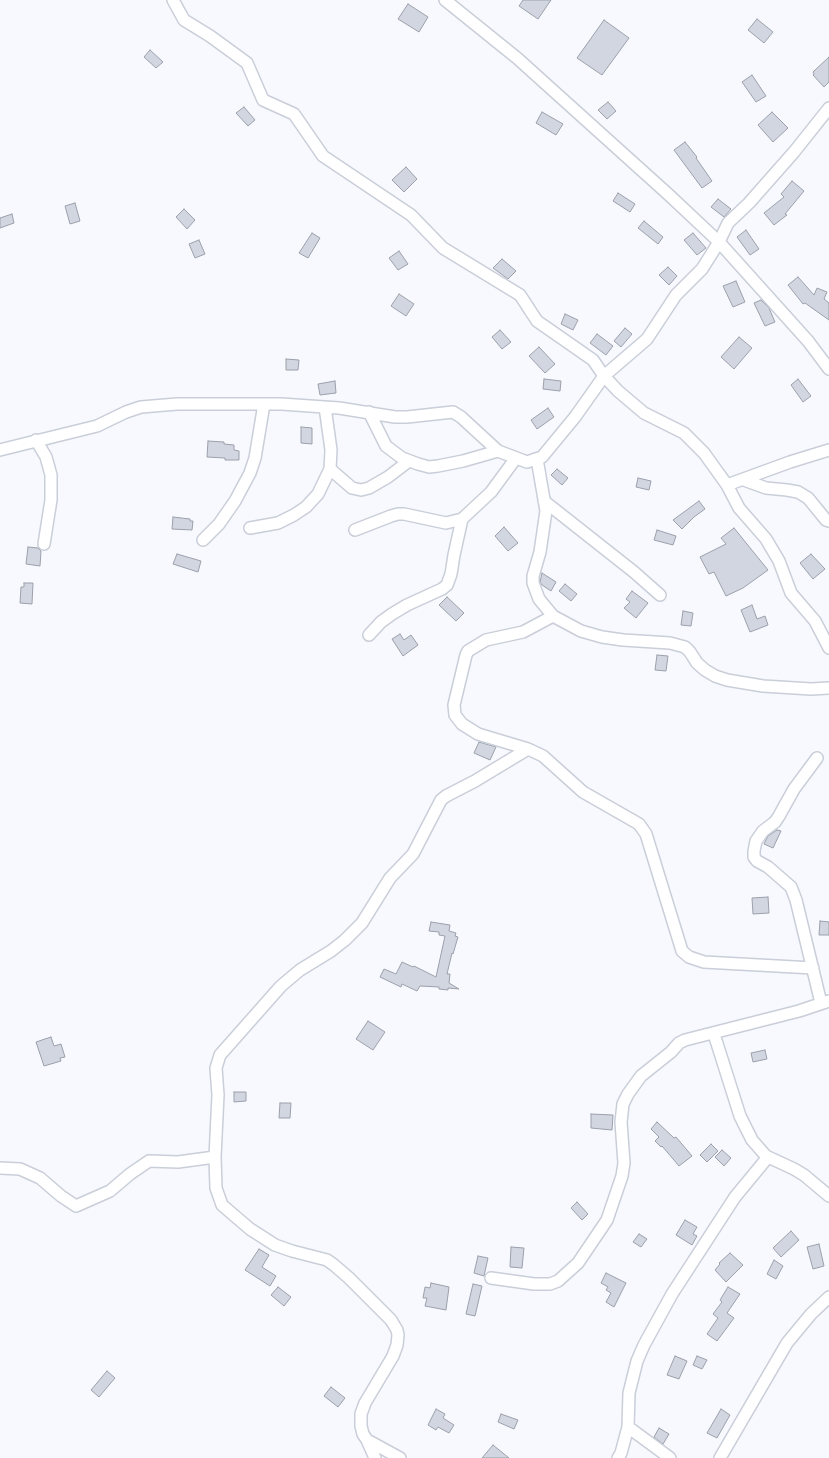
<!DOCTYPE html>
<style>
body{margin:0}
canvas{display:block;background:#f7f9fe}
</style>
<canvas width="829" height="1458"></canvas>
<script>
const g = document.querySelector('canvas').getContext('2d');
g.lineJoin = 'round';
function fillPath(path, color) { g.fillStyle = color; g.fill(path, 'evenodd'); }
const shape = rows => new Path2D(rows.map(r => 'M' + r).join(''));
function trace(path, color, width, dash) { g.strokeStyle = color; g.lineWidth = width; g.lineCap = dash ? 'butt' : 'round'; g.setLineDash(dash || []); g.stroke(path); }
const building = shape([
 [523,0,551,0,538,19,519,6,523,0],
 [408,4,428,17,419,32,398,19,408,4],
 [757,19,773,32,764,43,748,30,757,19],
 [604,20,629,38,602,75,577,58,604,20],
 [150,50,163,62,156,68,144,57,150,50],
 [829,57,829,82,824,87,813,75,814,74,813,72,829,57],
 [752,75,766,96,756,102,742,82,752,75],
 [608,102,616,111,607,119,598,110,608,102],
 [244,107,255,120,248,126,236,113,244,107],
 [542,112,563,124,556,135,536,123,542,112],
 [772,112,788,128,773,142,758,125,772,112],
 [685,142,697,157,696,158,712,181,702,188,674,150,685,142],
 [406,167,417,179,404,192,392,180,406,167],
 [792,181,804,191,785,214,787,215,774,225,764,213,784,197,781,194,792,181],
 [618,193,635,204,630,212,613,201,618,193],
 [718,199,731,209,724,217,711,207,718,199],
 [75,203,80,221,70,224,65,206,75,203],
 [184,209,195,220,187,229,176,217,184,209],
 [12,214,14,223,0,228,0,218,12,214],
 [644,221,663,237,658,244,638,228,644,221],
 [746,230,759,249,750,255,737,237,746,230],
 [312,233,320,238,308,258,299,253,312,233],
 [693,233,706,248,697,255,684,240,693,233],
 [199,240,205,254,195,258,189,244,199,240],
 [399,251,408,264,398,270,389,258,399,251],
 [502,259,516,271,508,279,493,268,502,259],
 [668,267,677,276,669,285,659,275,668,267],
 [798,277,814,295,817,288,827,292,824,299,829,303,829,320,805,303,803,304,788,285,798,277],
 [736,281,745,302,733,307,723,286,736,281],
 [399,294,414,304,406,316,391,306,399,294],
 [761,300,769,308,775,322,765,326,754,303,761,300],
 [565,314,578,320,573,330,561,324,565,314],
 [625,328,632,334,621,347,614,341,625,328],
 [500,330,511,342,502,349,492,337,500,330],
 [597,334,613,346,606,355,590,343,597,334],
 [739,337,752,348,734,369,721,357,739,337],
 [539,347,555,364,545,373,529,356,539,347],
 [286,359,299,360,298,370,286,370,286,359],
 [544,379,561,381,560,391,543,389,544,379],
 [798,379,811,396,803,402,791,385,798,379],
 [335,381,336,393,320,395,318,384,335,381],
 [548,408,554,417,537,429,531,420,548,408],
 [301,427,312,428,312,444,301,443,301,427],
 [208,441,224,442,224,444,234,445,234,450,239,451,239,460,225,460,225,458,207,457,208,441],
 [557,469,568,478,562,485,551,475,557,469],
 [638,478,651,481,649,490,636,487,638,478],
 [699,501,705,509,694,517,682,529,673,520,699,501],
 [173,517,190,519,190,521,193,521,192,530,172,529,173,517],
 [504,527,518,543,508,551,495,536,504,527],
 [734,528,768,570,743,588,726,596,714,572,709,574,700,557,726,544,721,538,734,528],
 [657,530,676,536,673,545,654,540,657,530],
 [28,547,38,548,41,551,40,566,26,564,28,547],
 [177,554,201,561,198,572,173,564,177,554],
 [811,554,825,569,813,579,800,563,811,554],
 [542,573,556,582,551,591,542,585,540,582,542,573],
 [24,583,33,583,32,604,20,603,21,587,24,587,24,583],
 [565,584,577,594,571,601,559,591,565,584],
 [632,591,648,603,636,618,624,608,630,602,626,599,632,591],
 [447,597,464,613,456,621,439,605,447,597],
 [752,605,757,619,765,616,768,625,750,632,741,610,752,605],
 [683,611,693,613,691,626,681,625,683,611],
 [400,634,404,640,411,635,418,645,403,656,392,639,400,634],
 [657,655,668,656,666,671,655,670,657,655],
 [479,742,496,747,490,760,474,753,479,742],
 [777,830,781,831,773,848,764,844,768,836,777,830],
 [768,897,769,913,753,914,752,898,768,897],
 [820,921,829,922,829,935,819,935,820,921],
 [431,922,450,925,449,931,456,933,455,936,458,937,453,954,452,953,447,974,450,974,449,983,459,989,448,988,448,990,439,989,439,987,420,986,417,991,402,984,401,987,380,977,384,969,396,974,402,962,413,967,414,966,436,977,445,936,439,935,439,932,429,931,431,922],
 [368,1021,385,1032,373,1050,356,1039,368,1021],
 [51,1037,54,1046,61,1044,65,1057,60,1058,61,1061,44,1066,36,1042,51,1037],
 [765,1050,767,1059,753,1062,751,1053,765,1050],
 [234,1092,246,1092,246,1101,234,1102,234,1092],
 [280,1103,291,1103,290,1118,279,1118,280,1103],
 [591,1114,613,1115,612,1130,591,1128,591,1114],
 [657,1122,674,1138,676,1137,692,1156,679,1166,662,1146,661,1147,655,1141,659,1137,651,1129,657,1122],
 [711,1144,718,1151,707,1162,700,1155,711,1144],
 [722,1150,731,1158,724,1166,715,1157,722,1150],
 [577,1202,588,1214,582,1220,571,1208,577,1202],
 [685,1220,697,1227,693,1234,697,1236,692,1245,676,1235,685,1220],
 [791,1231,799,1240,781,1257,773,1248,791,1231],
 [639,1234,647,1239,641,1247,633,1242,639,1234],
 [819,1244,824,1266,813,1269,807,1247,819,1244],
 [511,1247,524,1248,522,1268,510,1267,511,1247],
 [259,1249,269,1255,262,1267,276,1276,270,1286,245,1270,259,1249],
 [730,1253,743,1265,726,1282,715,1270,720,1264,719,1263,730,1253],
 [478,1256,488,1258,484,1276,474,1273,478,1256],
 [774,1260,783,1266,776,1279,767,1274,774,1260],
 [606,1273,626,1283,614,1307,606,1302,611,1293,606,1290,608,1287,601,1283,606,1273],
 [431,1283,449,1287,446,1310,425,1306,427,1298,423,1298,425,1287,430,1288,431,1283],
 [473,1284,482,1286,475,1316,466,1314,473,1284],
 [278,1287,291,1297,284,1306,271,1295,278,1287],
 [728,1287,740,1294,727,1313,734,1318,717,1341,707,1334,718,1318,713,1314,722,1302,720,1300,728,1287],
 [675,1356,687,1361,679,1379,667,1375,675,1356],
 [697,1356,707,1360,702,1369,693,1365,697,1356],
 [107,1371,115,1378,99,1397,91,1390,107,1371],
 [331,1387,345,1398,338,1407,324,1396,331,1387],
 [436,1409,445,1414,443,1418,454,1425,449,1433,438,1427,436,1430,428,1425,436,1409],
 [721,1409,730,1415,717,1438,707,1433,721,1409],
 [501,1414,518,1420,514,1429,498,1422,501,1414],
 [659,1428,669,1434,663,1444,654,1437,659,1428],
 [493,1445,509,1458,482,1458,493,1445]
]);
const minor = shape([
 [173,0,184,20,210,36,247,63,263,100,294,114,323,156,411,215,443,248,520,295,537,321,593,360,604,376,618,391,644,413,684,433,704,453,727,485,739,508,766,539,779,561,791,593,815,621,829,648],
 [445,0,517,58,669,195,719,242,808,341,829,369],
 [369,412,386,446,402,458,418,464,429,467,438,466,463,461,498,451],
 [36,440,46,457,51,475,51,500,44,544],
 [0,450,97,426,126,412,141,407,177,404,281,404,339,408,395,417,407,417,453,412,461,417,498,451,527,462,542,457,575,417,604,376,647,339,676,295,702,269,719,242,728,223,749,203,794,152,829,108],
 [537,459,546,511,540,552,533,576,533,583,539,599,553,616,581,631,602,637,623,640,670,643,685,647,690,652,697,663,705,670,715,676,727,680,763,686,811,689,829,688],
 [330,469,352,488,361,490,369,488,388,477,409,461],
 [744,480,766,488,787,490,798,492,808,498,826,520,829,521],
 [727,485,790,462,829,450],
 [544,501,634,572,660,595],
 [250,528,278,523,294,515,306,507,318,494,330,469,331,450,325,407],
 [355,530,391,516,398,514,404,514,446,523,462,519,491,492,516,458],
 [203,540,219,524,235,501,250,473,255,458,264,404],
 [553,616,523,632,486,640,468,651,466,655,454,705,455,715,462,724,478,734,528,749,543,756,583,792,639,824,646,834,682,951,689,957,704,962,813,968],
 [369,635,381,622,392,614,407,605,442,589,447,585,451,574,454,555,462,519],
 [817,758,794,789,779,816,775,822,763,831,756,841,754,851,754,857,757,861,768,867,791,887,796,900,821,1003],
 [714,1034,740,1116,752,1140,766,1156,794,1169,804,1175,829,1196],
 [0,1168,20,1169,40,1178,61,1196,76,1206,110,1191,130,1174,149,1161,178,1162,215,1157],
 [491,1278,534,1284,550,1284,558,1281,578,1263,607,1220,622,1176,624,1163,621,1122,623,1104,628,1094,641,1076,671,1052,679,1043,685,1040,799,1011,829,1001],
 [628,1427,670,1458],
 [367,1440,375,1458],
 [400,1458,367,1440,363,1434,361,1426,361,1414,365,1403,393,1356,397,1345,398,1335,397,1330,391,1320,349,1278,334,1265,327,1260,292,1251,275,1245,250,1229,222,1205,216,1188,215,1157,218,1095,216,1068,220,1055,281,986,300,970,331,951,345,940,362,923,390,878,413,854,441,800,446,796,475,781,528,749],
 [618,1458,621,1453,628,1427,629,1393,637,1361,644,1345,672,1294,735,1197,768,1157],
 [720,1458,787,1343,811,1314,829,1297]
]);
fillPath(building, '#d1d6e1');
trace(building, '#9ba0ab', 1);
trace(minor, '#c9ced9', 14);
trace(minor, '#fff', 11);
</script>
